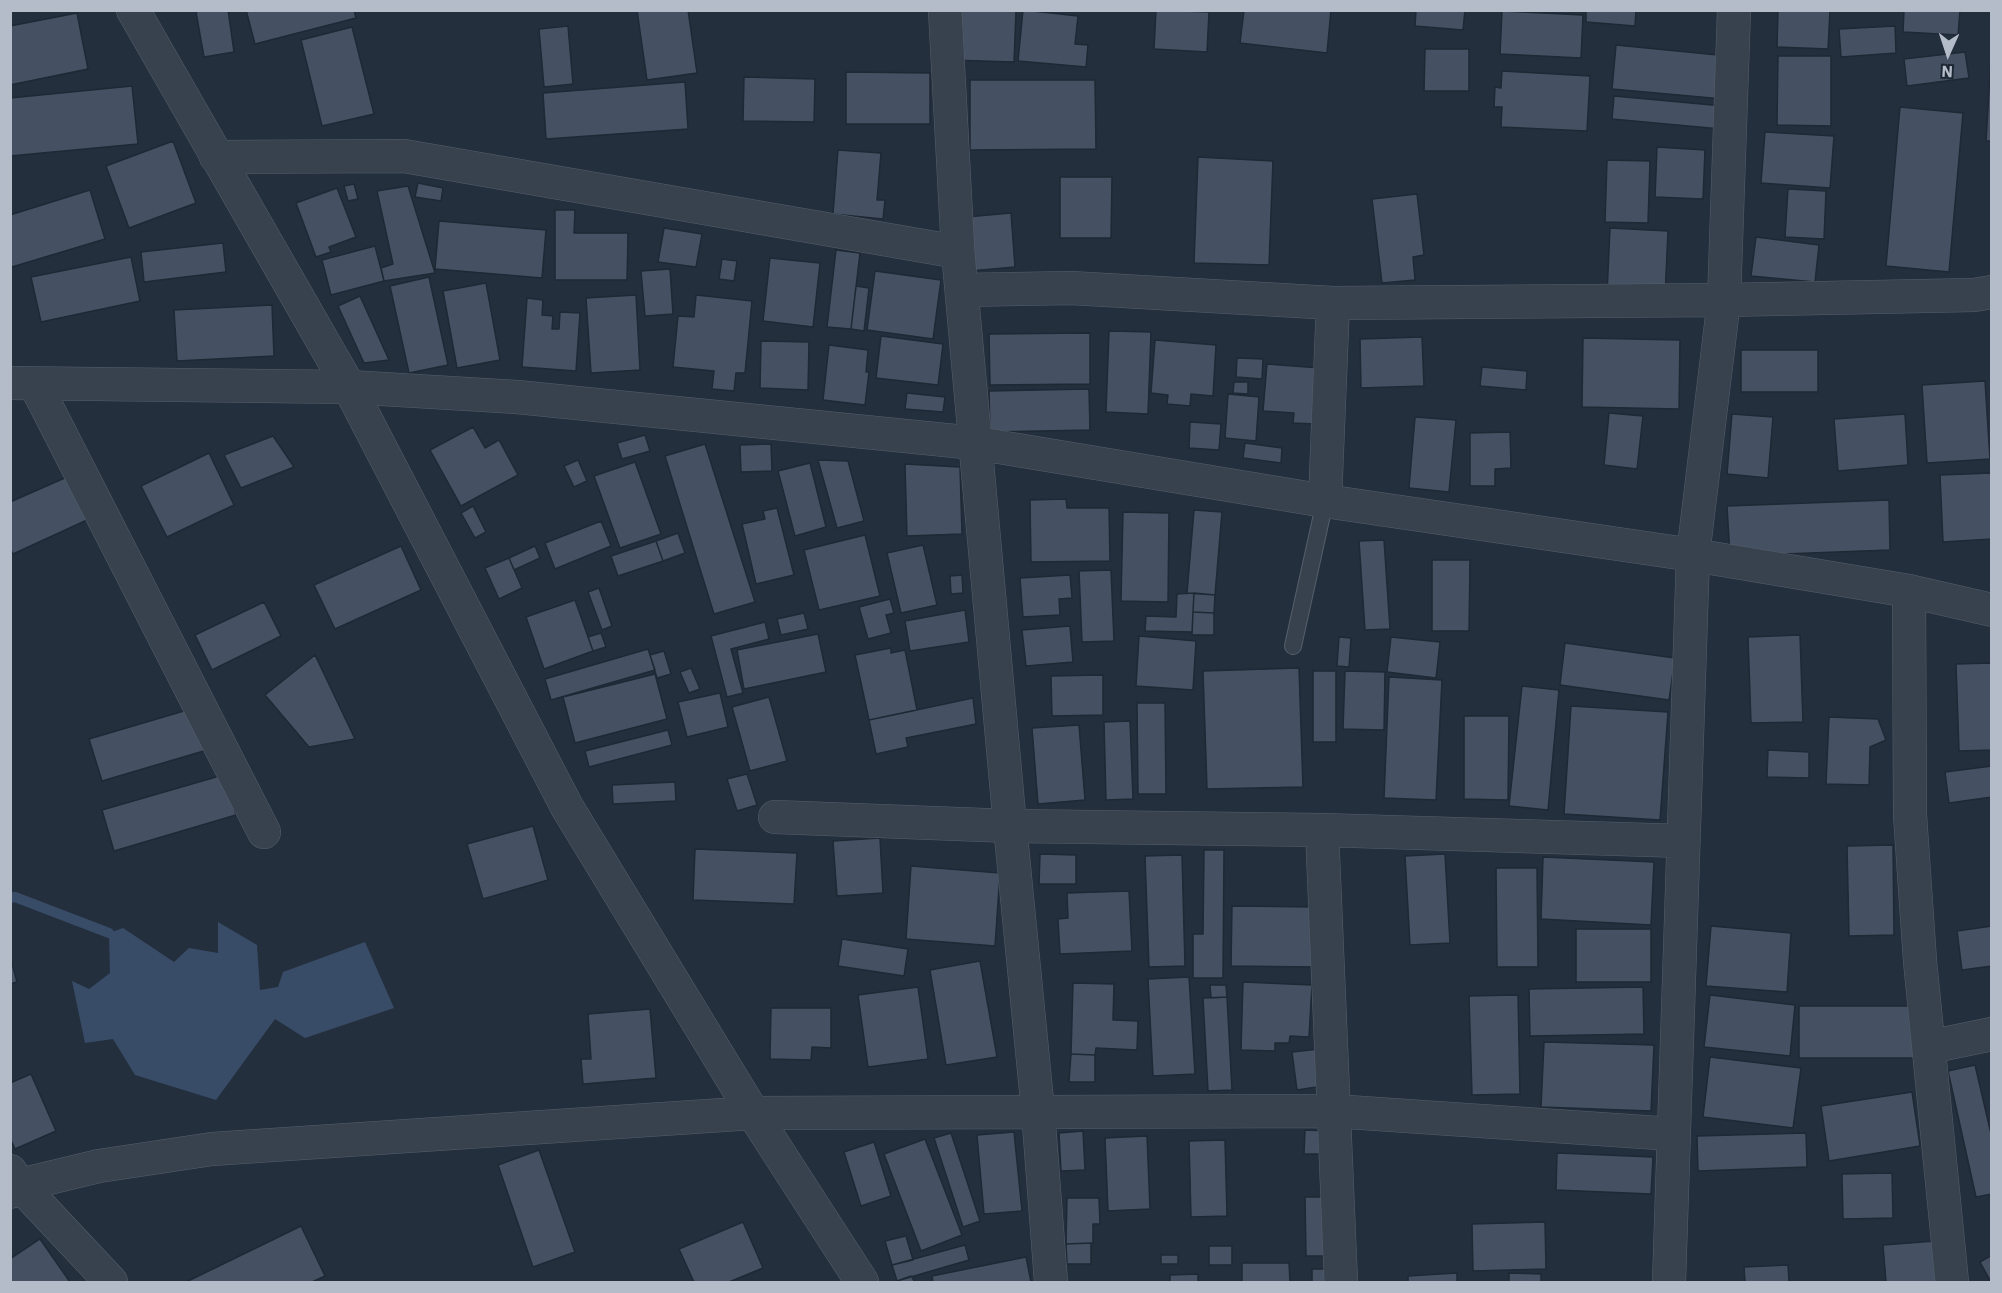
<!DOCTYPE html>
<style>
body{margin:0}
#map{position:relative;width:2002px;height:1293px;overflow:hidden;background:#242f3e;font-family:"IBM Plex Sans",sans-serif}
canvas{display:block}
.frame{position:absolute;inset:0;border:12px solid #b4bcc9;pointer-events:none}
.north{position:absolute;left:1918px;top:24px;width:60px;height:60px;-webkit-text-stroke:4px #1d2633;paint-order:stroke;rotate:183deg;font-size:16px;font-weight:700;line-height:24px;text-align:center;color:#b4bcc9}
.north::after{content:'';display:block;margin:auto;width:21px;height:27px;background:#b4bcc9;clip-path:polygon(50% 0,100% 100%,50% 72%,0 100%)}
</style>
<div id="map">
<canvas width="2002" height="1293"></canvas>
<div class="frame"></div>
<div class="north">N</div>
</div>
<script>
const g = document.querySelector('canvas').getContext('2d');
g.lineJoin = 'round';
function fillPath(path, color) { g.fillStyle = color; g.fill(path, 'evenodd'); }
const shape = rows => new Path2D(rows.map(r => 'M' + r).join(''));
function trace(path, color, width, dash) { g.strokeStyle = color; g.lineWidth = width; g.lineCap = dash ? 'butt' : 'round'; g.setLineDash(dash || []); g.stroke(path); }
const water = shape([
 [218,922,257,945,260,990,278,987,283,972,365,942,394,1008,305,1038,275,1019,216,1100,135,1075,113,1039,85,1043,72,981,89,989,110,973,109,933,123,928,174,962,189,948,218,953]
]);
const stream = shape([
 [10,898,15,897,109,933]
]);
const building = shape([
 [203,10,228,10,234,52,204,57,196,12,203,10],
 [246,10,354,10,356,18,255,44,246,10],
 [637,10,688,10,697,73,647,80,637,10],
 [952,10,1016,11,1014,62,950,60,952,10],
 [1023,10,1078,16,1075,44,1088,45,1086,67,1018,61,1023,10],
 [1156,10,1209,12,1207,52,1154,49,1156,10],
 [1244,10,1331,10,1327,53,1240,43,1244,10],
 [1416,10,1465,10,1463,30,1415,26,1416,10],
 [1586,10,1636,10,1635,26,1586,22,1586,10],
 [1778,10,1830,10,1828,49,1777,47,1778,10],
 [1904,10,1960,10,1958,35,1903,32,1904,10],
 [1502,11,1583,15,1581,58,1500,54,1502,11],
 [77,13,88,69,10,85,10,26,77,13],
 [568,26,573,84,544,87,539,29,568,26],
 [1895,26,1896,53,1841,57,1839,29,1895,26],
 [352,27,374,114,322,126,301,40,352,27],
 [1992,41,1992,141,1986,141,1992,41],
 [1616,45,1728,56,1723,99,1612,89,1616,45],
 [1425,49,1469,49,1469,91,1424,91,1425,49],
 [1965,52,1969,78,1907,86,1904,59,1965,52],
 [1778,56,1831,56,1831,126,1777,125,1778,56],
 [1502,71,1590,76,1587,131,1501,127,1502,107,1494,107,1495,87,1501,88,1502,71],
 [846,72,930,73,930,124,846,124,846,72],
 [744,77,815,79,814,122,743,121,744,77],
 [970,80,1095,80,1096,149,970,150,970,80],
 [685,82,688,129,546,139,543,93,685,82],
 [132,86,138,144,10,156,10,98,132,86],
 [1614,96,1723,106,1721,129,1612,119,1614,96],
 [1900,107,1963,113,1949,272,1886,266,1900,107],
 [1765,132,1834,136,1830,188,1761,183,1765,132],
 [173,141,196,203,129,228,106,166,173,141],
 [1657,147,1705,150,1703,199,1655,197,1657,147],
 [838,150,881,153,877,200,885,200,883,219,833,214,838,150],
 [1198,157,1273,161,1269,265,1194,263,1198,157],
 [1607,160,1650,161,1648,223,1605,222,1607,160],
 [1060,177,1112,177,1111,238,1060,238,1060,177],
 [418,183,443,188,441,201,415,197,418,183],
 [354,184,358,199,348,201,344,186,354,184],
 [408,186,435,273,384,281,381,268,393,264,377,191,408,186],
 [337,188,356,237,329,247,331,252,316,257,296,203,337,188],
 [1788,189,1826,191,1824,239,1785,237,1788,189],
 [90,190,105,239,12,267,10,262,10,215,90,190],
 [1417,194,1424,255,1413,257,1415,280,1382,283,1372,199,1417,194],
 [555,210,575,210,574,233,628,233,627,280,555,280,555,210],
 [1011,213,1015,267,970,271,966,217,1011,213],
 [439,221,546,230,542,278,435,269,439,221],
 [664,228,702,234,696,267,658,262,664,228],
 [1610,228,1668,231,1665,298,1607,294,1610,228],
 [1756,237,1819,245,1815,282,1751,276,1756,237],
 [223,243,226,272,144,282,141,252,223,243],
 [375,246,384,281,331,295,322,260,375,246],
 [836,250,860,253,851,329,827,327,836,250],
 [131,257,140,301,41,322,31,277,131,257],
 [770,258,820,263,813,327,763,321,770,258],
 [722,259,737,261,734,281,719,279,722,259],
 [670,269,673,314,645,316,641,271,670,269],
 [875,271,941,280,933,339,867,330,875,271],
 [429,277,448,365,409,373,390,286,429,277],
 [486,283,500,360,457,368,443,291,486,283],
 [856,286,869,288,864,331,851,329,856,286],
 [636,295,640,370,591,373,586,298,636,295],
 [696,295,752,301,745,373,736,373,734,391,712,389,714,371,673,367,678,316,694,317,696,295],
 [360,296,389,360,364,363,338,306,360,296],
 [527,298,543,300,542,315,553,316,552,329,559,329,560,312,580,313,576,371,522,367,527,298],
 [272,305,274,356,177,361,174,310,272,305],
 [1109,331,1151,332,1148,414,1106,412,1109,331],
 [1090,333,1090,384,990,385,989,334,1090,333],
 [881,336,943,344,938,385,876,378,881,336],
 [1422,337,1424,386,1361,388,1360,339,1422,337],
 [1583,338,1680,340,1679,409,1582,407,1583,338],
 [1155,340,1216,345,1213,396,1191,394,1190,406,1167,404,1168,395,1151,393,1155,340],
 [761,341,809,342,808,390,760,388,761,341],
 [829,345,868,350,866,372,869,372,865,405,823,400,829,345],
 [1741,350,1818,350,1818,392,1741,392,1741,350],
 [1237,358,1263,359,1262,379,1236,377,1237,358],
 [1267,364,1320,368,1315,424,1293,423,1294,413,1263,411,1267,364],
 [1482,367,1527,371,1526,390,1480,386,1482,367],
 [1985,381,1990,459,1927,463,1922,385,1985,381],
 [1234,382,1248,382,1248,394,1233,393,1234,382],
 [1089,389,1090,430,990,432,989,391,1089,389],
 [907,393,945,397,943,412,905,409,907,393],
 [1228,394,1259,397,1256,441,1225,438,1228,394],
 [1609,413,1643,416,1637,469,1604,465,1609,413],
 [1732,414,1773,417,1768,478,1727,474,1732,414],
 [1905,414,1908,465,1838,471,1834,419,1905,414],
 [1415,417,1456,420,1449,492,1409,488,1415,417],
 [1190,422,1221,424,1219,450,1189,448,1190,422],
 [473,427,485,448,499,440,518,475,461,506,430,450,473,427],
 [1510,432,1511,468,1495,469,1495,486,1470,486,1470,433,1510,432],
 [645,435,650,451,622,459,617,443,645,435],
 [273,436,294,467,241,488,224,455,273,436],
 [1245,443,1282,448,1281,463,1243,458,1245,443],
 [705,444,755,602,714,614,665,456,705,444],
 [771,444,772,471,741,472,740,445,771,444],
 [209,453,234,505,167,537,141,486,209,453],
 [578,460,587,481,574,487,564,466,578,460],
 [818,460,848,461,864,521,837,528,818,460],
 [635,462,661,534,620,548,594,476,635,462],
 [810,463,826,527,795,536,778,471,810,463],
 [905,464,960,467,962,534,907,536,905,464],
 [1992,473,1992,539,1943,542,1940,475,1992,473],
 [67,477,87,520,13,554,10,549,10,502,67,477],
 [1066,499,1067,508,1109,508,1110,561,1031,562,1030,500,1066,499],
 [1889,500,1890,550,1730,556,1727,506,1889,500],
 [473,506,486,532,475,538,461,513,473,506],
 [777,508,794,575,756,584,742,524,765,519,763,511,777,508],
 [1194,510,1222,512,1215,595,1187,593,1194,510],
 [1123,512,1169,513,1168,602,1121,601,1123,512],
 [601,521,611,546,555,569,545,543,601,521],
 [678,533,685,553,663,561,656,541,678,533],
 [865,535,880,596,819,610,804,550,865,535],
 [1384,540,1390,629,1365,630,1359,541,1384,540],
 [656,541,663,561,618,576,611,556,656,541],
 [923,545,937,605,901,613,887,553,923,545],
 [401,546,421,590,335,629,314,585,401,546],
 [535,546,540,558,514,570,509,558,535,546],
 [509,558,522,588,499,599,485,568,509,558],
 [1432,560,1470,560,1469,631,1432,631,1432,560],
 [1111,570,1114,641,1082,642,1079,571,1111,570],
 [962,575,963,593,951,594,950,576,962,575],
 [1070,575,1072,598,1059,599,1060,615,1023,617,1020,578,1070,575],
 [599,588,612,626,602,630,588,592,599,588],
 [1194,593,1192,632,1145,631,1146,616,1176,617,1177,594,1194,593],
 [1194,593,1215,595,1214,613,1193,612,1194,593],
 [890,599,894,613,886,615,891,633,868,639,859,607,890,599],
 [575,600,593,651,544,669,526,617,575,600],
 [264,602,281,636,212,670,195,635,264,602],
 [965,610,969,642,910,651,905,621,965,610],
 [1193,612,1214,613,1214,635,1192,635,1193,612],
 [804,613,808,629,781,635,777,619,804,613],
 [765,622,769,639,731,649,743,693,727,697,711,636,765,622],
 [1070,626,1073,662,1026,666,1022,630,1070,626],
 [601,633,606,647,593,651,588,637,601,633],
 [818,634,826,672,744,689,737,650,818,634],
 [1800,635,1803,722,1751,723,1748,637,1800,635],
 [1139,636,1196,641,1193,690,1136,686,1139,636],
 [1339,637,1351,638,1349,667,1337,666,1339,637],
 [1391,637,1440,642,1436,678,1387,672,1391,637],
 [1565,643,1675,658,1669,700,1560,685,1565,643],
 [891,648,891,653,905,650,917,710,869,720,855,655,891,648],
 [648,649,655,670,551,700,545,679,648,649],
 [664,651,671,674,657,678,650,655,664,651],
 [315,655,355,739,309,747,265,695,315,655],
 [1992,663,1992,750,1959,751,1956,664,1992,663],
 [691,668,700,689,689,693,680,672,691,668],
 [1299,668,1303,787,1207,789,1203,671,1299,668],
 [1313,671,1336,671,1336,742,1313,742,1313,671],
 [1345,671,1385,672,1384,730,1343,729,1345,671],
 [655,674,667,719,575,743,563,697,655,674],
 [1103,675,1103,715,1052,716,1051,676,1103,675],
 [1389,677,1442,680,1436,800,1384,798,1389,677],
 [1522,686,1559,690,1548,810,1509,806,1522,686],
 [720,693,728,727,687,737,678,702,720,693],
 [769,697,787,761,750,771,732,707,769,697],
 [973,698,976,724,906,738,908,747,876,754,869,720,973,698],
 [1137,703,1165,703,1166,794,1138,794,1137,703],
 [1571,706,1668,712,1660,820,1564,814,1571,706],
 [194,708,207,750,102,781,89,739,194,708],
 [1464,716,1509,716,1508,800,1464,799,1464,716],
 [1829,717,1878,719,1886,740,1870,747,1869,785,1826,784,1829,717],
 [1130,721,1133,799,1106,800,1104,722,1130,721],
 [1079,725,1085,800,1038,804,1032,728,1079,725],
 [668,730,672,745,589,767,585,751,668,730],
 [1768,750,1809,752,1809,778,1767,777,1768,750],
 [1992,766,1992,797,1949,803,1945,772,1992,766],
 [747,774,757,805,737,811,727,779,747,774],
 [223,775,236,815,114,851,102,810,223,775],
 [675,782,676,801,613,804,612,785,675,782],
 [533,826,548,880,483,899,467,844,533,826],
 [880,838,883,893,837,896,833,841,880,838],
 [1893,845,1894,935,1849,936,1847,846,1893,845],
 [695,849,797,853,794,904,693,900,695,849],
 [1204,850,1224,850,1223,978,1193,978,1193,934,1203,934,1204,850],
 [1040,854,1076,855,1076,884,1039,884,1040,854],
 [1445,854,1450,943,1410,945,1405,856,1445,854],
 [1182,855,1185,966,1149,967,1145,856,1182,855],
 [1543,857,1654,862,1651,925,1541,919,1543,857],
 [911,866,1000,873,995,946,906,939,911,866],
 [1496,868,1537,868,1538,967,1497,967,1496,868],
 [1129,891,1132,951,1060,954,1058,919,1068,918,1067,893,1129,891],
 [1232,906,1317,907,1316,967,1231,966,1232,906],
 [1711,926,1791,933,1787,992,1706,986,1711,926],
 [1992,926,1992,966,1962,970,1957,931,1992,926],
 [1576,929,1651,929,1651,982,1576,982,1576,929],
 [842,939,908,949,904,976,838,966,842,939],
 [10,956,17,982,10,984,10,956],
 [980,961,997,1057,946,1065,930,970,980,961],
 [1189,977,1195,1074,1153,1076,1148,979,1189,977],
 [1243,982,1312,985,1309,1037,1290,1036,1289,1043,1275,1043,1275,1051,1241,1050,1243,982],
 [1073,983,1114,984,1113,1020,1138,1021,1137,1050,1096,1048,1095,1055,1071,1054,1073,983],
 [1210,985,1226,985,1227,997,1211,998,1210,985],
 [918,987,928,1059,868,1067,858,995,918,987],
 [1643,987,1644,1034,1530,1036,1529,989,1643,987],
 [1518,995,1520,1094,1472,1095,1469,996,1518,995],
 [1710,995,1795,1005,1790,1056,1704,1047,1710,995],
 [1227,997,1232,1090,1208,1091,1203,998,1227,997],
 [1799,1006,1916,1006,1916,1058,1799,1058,1799,1006],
 [771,1008,831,1008,831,1048,812,1047,811,1060,770,1059,771,1008],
 [650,1009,656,1078,583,1084,581,1059,591,1059,588,1014,650,1009],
 [1544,1042,1654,1045,1651,1111,1541,1107,1544,1042],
 [1319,1049,1323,1086,1297,1090,1292,1052,1319,1049],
 [1071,1054,1095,1055,1095,1082,1069,1082,1071,1054],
 [1710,1057,1801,1068,1793,1128,1703,1117,1710,1057],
 [1975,1065,1992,1138,1992,1194,1976,1197,1948,1071,1975,1065],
 [31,1074,56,1131,15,1149,10,1138,10,1083,31,1074],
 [1912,1092,1920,1146,1829,1161,1821,1106,1912,1092],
 [1305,1130,1329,1131,1327,1154,1304,1154,1305,1130],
 [1083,1131,1085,1170,1061,1171,1059,1133,1083,1131],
 [1014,1132,1022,1211,984,1214,977,1135,1014,1132],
 [951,1133,980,1221,963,1227,934,1138,951,1133],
 [1806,1133,1807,1167,1698,1171,1697,1136,1806,1133],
 [1147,1136,1150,1209,1108,1211,1105,1138,1147,1136],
 [925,1139,962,1235,921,1251,884,1154,925,1139],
 [1225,1140,1227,1216,1191,1217,1189,1141,1225,1140],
 [874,1142,891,1196,861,1206,844,1152,874,1142],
 [539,1150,575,1252,533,1267,498,1165,539,1150],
 [1557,1153,1653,1157,1651,1194,1556,1190,1557,1153],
 [1892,1173,1893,1218,1843,1219,1842,1174,1892,1173],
 [1305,1197,1325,1197,1325,1256,1306,1256,1305,1197],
 [1067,1198,1099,1198,1100,1224,1093,1224,1093,1243,1066,1244,1067,1198],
 [743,1222,763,1268,729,1282,694,1282,679,1249,743,1222],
 [1545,1222,1546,1269,1473,1271,1472,1224,1545,1222],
 [301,1226,325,1276,312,1282,186,1282,301,1226],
 [906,1236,913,1260,892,1265,885,1241,906,1236],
 [40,1239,70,1282,10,1282,10,1259,40,1239],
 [1935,1241,1938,1282,1886,1282,1883,1245,1935,1241],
 [1091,1243,1091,1264,1067,1264,1066,1244,1091,1243],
 [965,1245,969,1260,897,1281,892,1265,965,1245],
 [1209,1246,1232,1246,1232,1265,1209,1265,1209,1246],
 [1161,1255,1178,1255,1178,1264,1161,1264,1161,1255],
 [1992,1255,1992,1282,1991,1282,1980,1262,1992,1255],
 [1026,1257,1031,1282,933,1282,932,1276,1026,1257],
 [1242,1263,1289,1263,1290,1282,1242,1282,1242,1263],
 [1788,1265,1789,1282,1745,1282,1744,1267,1788,1265],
 [1312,1269,1332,1269,1332,1282,1312,1282,1312,1269],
 [1457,1273,1457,1282,1408,1282,1408,1276,1457,1273],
 [1509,1273,1541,1274,1541,1282,1509,1282,1509,1273],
 [1198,1274,1198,1282,1170,1282,1170,1275,1198,1274],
 [911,1276,915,1282,898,1282,897,1281,911,1276]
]);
const service = shape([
 [1293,646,1325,501]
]);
const minor = shape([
 [945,10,958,252,1010,826,1038,1111,1051,1282],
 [216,157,404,156,958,252],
 [962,290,1071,288,1333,303,1724,300,1974,295,1992,292],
 [10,383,349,387,517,397,975,443,1325,501,1693,555,1909,591,1992,610],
 [35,384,264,832],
 [1325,501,1333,303],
 [1909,591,1910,815,1920,961,1952,1282],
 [775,817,1010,826,1322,830,1683,841],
 [1322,830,1341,1282],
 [1929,1047,1992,1034],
 [10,1171,20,1185,111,1282],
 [10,1192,20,1185,99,1166,212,1149,753,1113,1333,1111,1673,1134],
 [1669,1282,1693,555,1724,300,1734,10]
]);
const tertiary = shape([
 [133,10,349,387,567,807,753,1113,862,1282]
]);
fillPath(water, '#394c67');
trace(stream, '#394c67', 10);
fillPath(building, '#455162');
trace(building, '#1f2835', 1.5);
trace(service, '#565f6c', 18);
trace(minor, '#565f6c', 34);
trace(tertiary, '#565f6c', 34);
trace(service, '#38414e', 16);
trace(minor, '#38414e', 33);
trace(tertiary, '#38414e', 33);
</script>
